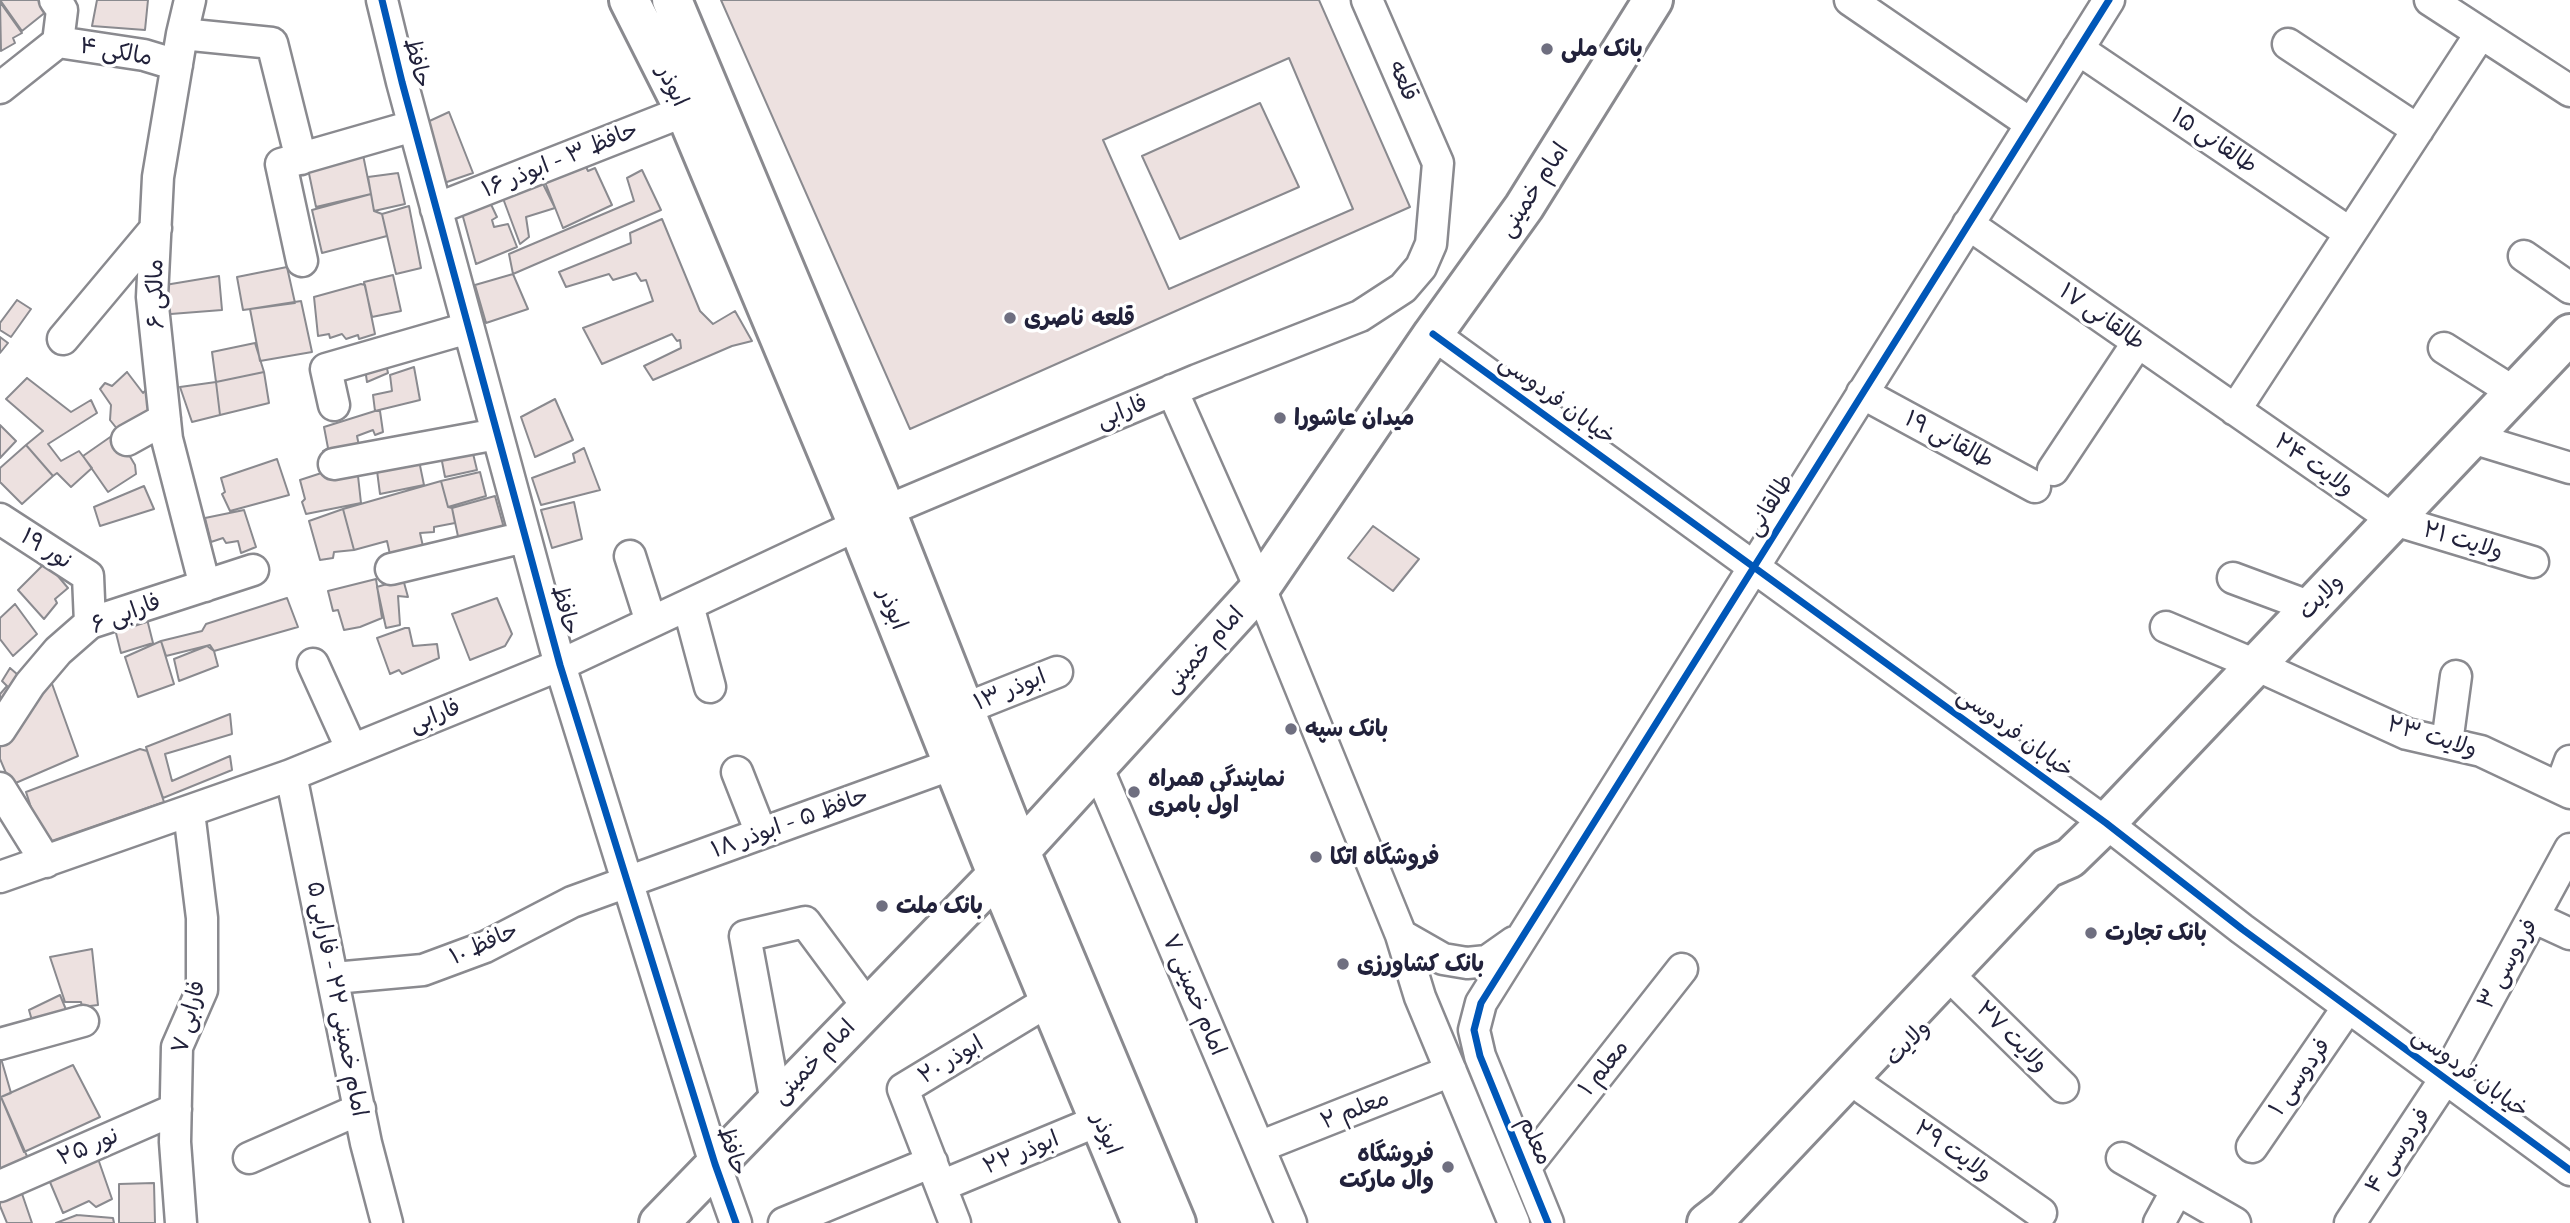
<!DOCTYPE html>
<meta charset="utf-8">
<style>
body{margin:0}
canvas{display:block;background:#fff}
</style>
<canvas width="2570" height="1223"></canvas>
<script>
const g = document.querySelector('canvas').getContext('2d');
g.lineJoin = 'round';
function fillPath(path, color) { g.fillStyle = color; g.fill(path, 'evenodd'); }
const shape = rows => new Path2D(rows.map(r => 'M' + r).join(''));
function trace(path, color, width, dash) { g.strokeStyle = color; g.lineWidth = width; g.lineCap = dash ? 'butt' : 'round'; g.setLineDash(dash || []); g.stroke(path); }
function write(font, color, halo, rows, align = 'center') {
  g.font = font + ' Delius,"Playpen Sans Arabic",sans-serif'; g.lineWidth = 7; g.setLineDash([]); g.textBaseline = 'middle'; g.strokeStyle = halo; g.fillStyle = color; for (const [text, x, y, turn = 0] of rows) {
    g.save(); g.translate(x, y); g.rotate((+turn || 0) * Math.PI / 180); g.textAlign = isNaN(turn) ? turn : align; if (halo) g.strokeText(text, 0, 0); g.fillText(text, 0, 0); g.restore();
  }
}
const building = shape([
 [0,0,38,0,47,11,22,31,0,0],
 [97,0,148,0,145,30,92,26,97,0],
 [721,0,1319,0,1410,207,910,429,721,0],
 [0,2,22,33,13,38,15,43,1,51,0,2],
 [1289,58,1353,209,1169,289,1103,140,1289,58],
 [1260,103,1299,187,1180,239,1142,156,1260,103],
 [449,112,473,173,441,184,423,124,449,112],
 [361,145,371,194,316,207,307,164,361,145],
 [580,155,588,171,595,168,612,205,563,228,541,172,580,155],
 [642,170,661,210,513,274,509,254,634,201,627,178,642,170],
 [398,173,405,204,374,211,368,177,398,173],
 [539,176,555,208,526,217,529,237,520,244,501,193,539,176],
 [371,194,374,211,382,214,387,236,322,253,312,210,371,194],
 [487,196,497,217,492,220,494,227,508,224,517,247,476,264,460,206,487,196],
 [409,206,421,268,396,274,382,214,409,206],
 [662,219,700,311,713,324,735,311,752,341,732,346,653,380,644,366,681,348,680,340,677,341,672,334,602,364,583,328,653,301,646,280,641,281,636,273,613,280,609,274,566,287,559,272,631,243,630,233,662,219],
 [287,267,295,303,243,310,237,277,287,267],
 [513,274,528,309,486,323,475,285,513,274],
 [393,275,401,311,372,317,364,282,393,275],
 [219,276,222,310,158,315,159,286,219,276],
 [361,284,365,285,375,334,359,339,358,335,346,339,342,334,330,338,329,334,318,336,314,297,361,284],
 [17,300,31,309,11,337,0,330,0,323,17,300],
 [301,301,312,352,260,361,250,309,301,301],
 [0,337,8,343,0,353,0,337],
 [255,343,264,372,216,382,212,352,255,343],
 [384,355,388,373,367,382,364,362,384,355],
 [414,367,420,400,375,411,373,395,392,391,390,375,414,367],
 [127,372,143,393,149,387,158,408,118,430,110,420,111,405,100,389,105,383,112,386,127,372],
 [264,372,269,403,220,415,216,382,264,372],
 [27,378,71,412,91,400,97,413,48,444,61,461,79,451,92,468,71,487,57,473,53,476,26,445,43,431,6,399,27,378],
 [216,382,220,415,192,422,180,387,216,382],
 [555,399,573,440,535,457,521,417,555,399],
 [375,411,380,411,383,432,375,435,373,430,357,436,360,451,326,461,323,451,328,448,324,427,375,411],
 [0,425,16,441,0,458,0,425],
 [116,433,135,465,136,474,108,492,83,456,116,433],
 [470,441,477,470,445,477,439,446,470,441],
 [26,445,53,476,22,504,0,482,0,468,26,445],
 [584,448,600,490,541,505,532,478,575,462,573,454,584,448],
 [417,451,424,485,380,494,376,463,417,451],
 [277,459,289,495,230,511,222,494,225,492,221,478,277,459],
 [346,465,357,467,361,503,306,514,302,502,305,499,300,480,346,465],
 [480,472,486,496,448,507,441,481,480,472],
 [441,481,448,507,452,508,455,523,434,527,434,532,420,533,424,551,391,559,387,541,354,550,343,509,441,481],
 [144,486,154,509,100,526,94,507,144,486],
 [495,496,504,528,459,541,452,508,495,496],
 [574,502,582,539,552,548,541,510,574,502],
 [343,509,354,550,334,552,333,558,320,560,309,521,343,509],
 [244,510,256,547,241,553,238,541,226,543,223,538,211,542,205,518,244,510],
 [1373,526,1419,559,1393,591,1348,558,1373,526],
 [46,562,68,588,55,599,57,603,44,619,18,590,46,562],
 [376,579,382,618,360,627,344,630,338,610,333,611,328,591,376,579],
 [403,579,408,597,398,596,400,625,386,628,377,587,403,579],
 [287,598,298,627,214,651,210,645,166,656,161,641,202,631,206,624,287,598],
 [497,598,512,634,505,646,470,660,452,614,497,598],
 [15,604,37,634,13,656,0,639,0,618,15,604],
 [145,611,153,643,121,653,113,621,145,611],
 [405,628,409,628,413,646,437,644,439,658,402,674,399,670,390,674,377,638,405,628],
 [161,641,174,684,138,697,125,657,161,641],
 [207,646,214,651,218,666,179,681,174,659,207,646],
 [10,668,25,681,0,718,0,694,7,686,2,681,10,668],
 [42,681,51,681,78,756,11,785,0,759,0,745,42,681],
 [230,714,232,734,165,754,172,781,230,756,232,770,163,798,146,747,230,714],
 [140,749,147,751,164,802,43,844,26,792,140,749],
 [92,949,98,1005,82,1007,81,1002,65,1002,50,957,92,949],
 [60,995,67,1012,33,1024,29,1010,60,995],
 [0,1055,11,1093,1,1097,30,1163,0,1174,0,1055],
 [73,1065,100,1117,24,1152,1,1097,73,1065],
 [95,1150,112,1199,96,1207,89,1201,63,1213,47,1175,95,1150],
 [18,1182,32,1223,7,1223,0,1206,0,1191,18,1182],
 [154,1183,155,1223,119,1223,119,1184,154,1183],
 [77,1215,113,1218,114,1223,56,1223,77,1215]
]);
const minor = shape([
 [55,0,62,10,58,42,144,55,177,65],
 [190,0,182,34,158,177,152,297,167,439,205,586],
 [382,0,402,82,560,665,715,1164,736,1223],
 [1850,0,2031,124],
 [2430,0,2570,91],
 [182,34,272,43,301,159],
 [2288,44,2418,130],
 [2078,49,2350,233],
 [0,88,58,42],
 [436,209,685,111],
 [1968,224,2394,520,2533,562],
 [2524,256,2570,288],
 [302,261,281,164,413,126],
 [1433,334,2106,823,2242,929,2570,1170],
 [63,339,156,228],
 [2444,348,2515,393],
 [1172,390,1260,588,1401,935,1420,997,1514,1223],
 [1862,393,2035,487],
 [334,405,326,369,468,328],
 [2235,410,2481,33],
 [2472,438,2570,468],
 [127,440,165,419],
 [334,464,497,434],
 [2053,470,2138,342],
 [886,511,1197,380,1360,316,1403,288,1421,267,1431,244,1438,163,1367,0],
 [0,519,88,576,90,623],
 [630,556,651,622],
 [391,569,525,537],
 [2233,578,2311,607],
 [688,605,710,687],
 [2166,627,2256,665,2407,734,2481,751,2570,793],
 [313,664,352,750],
 [964,709,1057,672],
 [0,730,30,684,58,651,90,623,253,570],
 [2447,743,2456,676],
 [1097,766,1291,1223],
 [737,772,761,833],
 [291,775,366,1143,387,1223],
 [0,788,46,862],
 [2560,788,2570,761],
 [0,877,291,775,560,665,858,525],
 [2533,917,2570,934],
 [1401,935,1443,959,1467,963,1487,961,1514,942],
 [334,978,423,970,485,947,572,902,953,764],
 [1961,987,2063,1087],
 [0,1044,83,1021],
 [1864,1089,2041,1213],
 [776,1102,745,936,805,922,868,1007],
 [1259,1147,1451,1071],
 [2252,1147,2348,1007],
 [249,1158,360,1109],
 [2122,1158,2235,1223],
 [1526,1167,1682,969],
 [0,1186,176,1109],
 [941,1186,1100,1120],
 [181,1223,175,1142,177,1047,202,990,202,918,189,812],
 [784,1223,932,1162],
 [955,1223,903,1089,1050,1000],
 [1548,1223,1480,1056,1474,1030,1481,1003,2109,0],
 [2159,1223,2177,1190],
 [2350,1223,2445,1079,2570,849]
]);
const major = shape([
 [629,0,685,111,858,525,997,874,1142,1223],
 [672,0,886,511,1020,851,1176,1223],
 [659,1223,1020,851,1260,588,1433,334,1524,207,1653,0],
 [1707,1223,1725,1209,2047,868,2070,858,2106,823,2570,334]
]);
const cycleway = shape([
 [382,0,402,82,560,665,715,1164,736,1223],
 [1433,334,2106,823,2242,929,2570,1170],
 [1548,1223,1480,1056,1474,1030,1481,1003,2109,0]
]);
const markers = [
 [1547,49,7,"#6f6f80"],
 [1010,318,7,"#6f6f80"],
 [1280,418,7,"#6f6f80"],
 [1291,729,7,"#6f6f80"],
 [1134,792,7,"#6f6f80"],
 [1316,857,7,"#6f6f80"],
 [882,906,7,"#6f6f80"],
 [2091,933,7,"#6f6f80"],
 [1343,964,7,"#6f6f80"],
 [1448,1167,7,"#6f6f80"]
];
const poiNames = [
 ["بانک ملی",1561,49],
 ["قلعه ناصری",1024,318],
 ["میدان عاشورا",1294,418],
 ["بانک سپه",1305,729],
 ["نمایندگی همراه",1148,779],
 ["اول بامری",1148,805],
 ["فروشگاه اتکا",1330,857],
 ["بانک ملت",896,906],
 ["بانک تجارت",2105,933],
 ["بانک کشاورزی",1357,964],
 ["فروشگاه",1434,1154,"right"],
 ["وال مارکت",1434,1180,"right"]
];
const streetNames = [
 ["مالکی ۴",116,52,10],
 ["حافظ",417,63,76],
 ["قلعه",1403,81,67],
 ["ابوذر",672,86,64],
 ["طالقانی ۱۵",2214,141,34],
 ["حافظ ۳ - ابوذر ۱۶",560,160,-22],
 ["امام خمینی",1534,190,-57],
 ["مالکی ۶",156,294,-91],
 ["طالقانی ۱۷",2102,317,35],
 ["خیابان فردوسی",1557,400,36],
 ["فارابی",1122,412,-23],
 ["طالقانی ۱۹",1949,440,28],
 ["ولایت ۲۴",2314,465,35],
 ["طالقانی",1770,505,-58],
 ["ولایت ۲۱",2463,541,17],
 ["نور ۱۹",46,549,32],
 ["ولایت",2321,597,-46],
 ["ابوذر",892,609,68],
 ["حافظ",565,610,75],
 ["فارابی ۶",126,614,-21],
 ["امام خمینی",1204,650,-48],
 ["ابوذر ۱۳",1010,690,-22],
 ["فارابی",435,716,-22],
 ["خیابان فردوسی",2015,733,36],
 ["ولایت ۲۳",2432,737,17],
 ["حافظ ۵ - ابوذر ۱۸",790,823,-20],
 ["حافظ ۱۰",484,944,-24],
 ["فردوسی ۳",2508,964,-61],
 ["امام خمینی ۷",1194,995,67],
 ["امام خمینی ۲۲ - فارابی ۵",337,999,79],
 ["فارابی ۷",189,1017,-75],
 ["ولایت ۲۷",2012,1037,45],
 ["ولایت",1908,1043,-46],
 ["ابوذر ۲۰",951,1060,-31],
 ["امام خمینی",814,1062,-46],
 ["معلم ۱",1604,1068,-51],
 ["خیابان فردوسی",2470,1073,36],
 ["فردوسی ۱",2300,1077,-55],
 ["معلم ۲",1355,1110,-21],
 ["ابوذر",1106,1134,68],
 ["معلم",1535,1141,66],
 ["نور ۲۵",88,1147,-23],
 ["حافظ",732,1151,72],
 ["ولایت ۲۹",1953,1151,35],
 ["فردوسی ۴",2398,1151,-56],
 ["ابوذر ۲۲",1021,1153,-22]
];
fillPath(building, '#ede1e0');
trace(building, '#8a8a8f', 2);
trace(minor, '#8a8a8f', 35);
trace(major, '#8a8a8f', 44);
trace(minor, '#fff', 30);
trace(major, '#fff', 38);
trace(cycleway, '#0057b8', 7);
for (const [x, y, r, color] of markers) { const dot = new Path2D(); dot.arc(x, y, r, 0, 2 * Math.PI); g.fillStyle = color; g.fill(dot); trace(dot, '#fff', 2.5); }
write('bold 23px', '#22223b', '#fff', poiNames, 'left');
write('23px', '#22223b', '#fff', streetNames);
</script>
